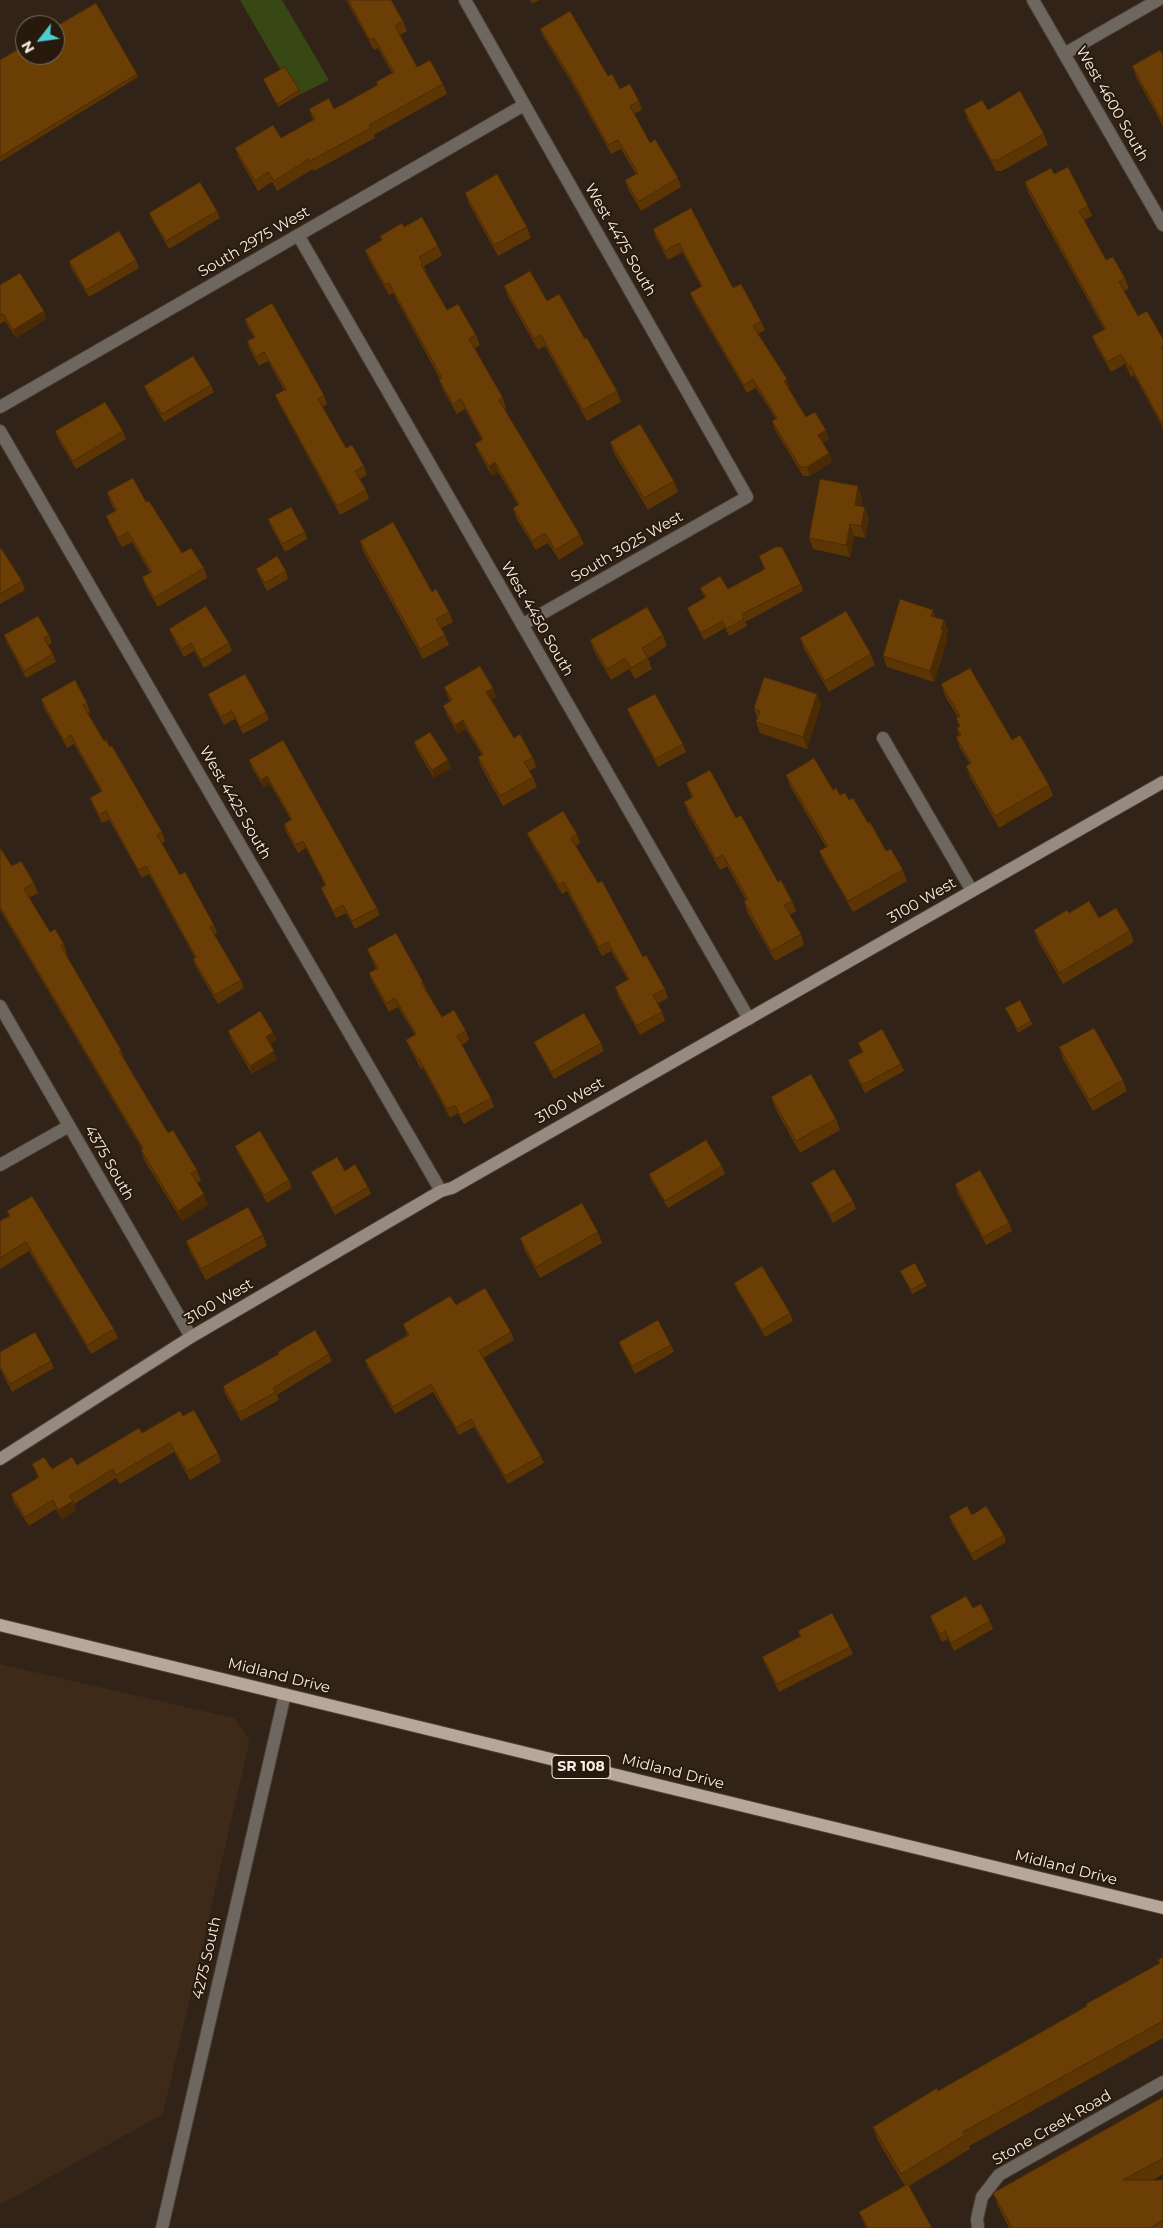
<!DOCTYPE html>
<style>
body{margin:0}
#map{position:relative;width:1163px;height:2228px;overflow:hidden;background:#312317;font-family:Montserrat,sans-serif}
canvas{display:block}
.north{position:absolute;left:15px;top:15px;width:50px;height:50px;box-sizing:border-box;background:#271a0d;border:1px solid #7a6f64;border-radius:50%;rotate:240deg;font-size:14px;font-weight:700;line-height:20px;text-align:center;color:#f7eee6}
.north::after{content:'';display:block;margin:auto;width:18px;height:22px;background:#52ccd0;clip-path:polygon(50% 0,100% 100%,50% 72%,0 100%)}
</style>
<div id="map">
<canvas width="1163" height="2228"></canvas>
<div class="north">N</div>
</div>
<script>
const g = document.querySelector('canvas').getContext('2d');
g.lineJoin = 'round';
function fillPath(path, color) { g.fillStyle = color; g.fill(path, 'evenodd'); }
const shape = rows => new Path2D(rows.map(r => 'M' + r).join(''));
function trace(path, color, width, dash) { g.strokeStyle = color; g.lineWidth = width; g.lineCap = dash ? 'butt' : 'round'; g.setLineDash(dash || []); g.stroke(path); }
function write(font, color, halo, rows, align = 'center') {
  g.font = font + ' Montserrat,sans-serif'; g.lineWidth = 4; g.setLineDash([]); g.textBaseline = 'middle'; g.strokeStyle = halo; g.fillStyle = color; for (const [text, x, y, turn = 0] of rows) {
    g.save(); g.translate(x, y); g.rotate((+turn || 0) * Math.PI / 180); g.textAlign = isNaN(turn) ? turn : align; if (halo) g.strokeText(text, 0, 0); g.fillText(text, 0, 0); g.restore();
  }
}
const built = shape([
 [0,1664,234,1718,250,1740,163,2114,0,2205]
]);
const green = shape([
 [240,0,282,0,329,80,301,94,286,71,280,69]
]);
const street = shape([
 [465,0,747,497,522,625],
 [1033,0,1163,225],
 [1064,54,1158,0],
 [298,235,749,1019],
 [0,407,524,105],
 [0,431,441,1191],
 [883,738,972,891],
 [0,1006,191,1337],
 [0,1165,69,1126],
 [162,2228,285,1694],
 [978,2228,977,2219,982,2197,999,2175,1163,2082]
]);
const secondary = shape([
 [0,1459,191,1337,441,1191,452,1188,1163,782]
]);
const primary = shape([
 [0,1625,1163,1908]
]);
const wall = shape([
 [346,0,391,0,403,21,407,31,400,35,417,67,443,84,447,94,374,135,375,138,314,171,313,169,277,191,272,182,258,191,239,158,235,148,281,138,313,120,309,109,334,109,377,85,376,82,392,73,378,48,374,50],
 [530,0,539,0,532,4],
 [540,29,608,76,620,89,639,101,642,110,634,114,650,143,678,178,681,187,641,211,628,189,625,180,636,174,621,149,611,154,573,85,544,38],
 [1163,55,1163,126,1136,77,1132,66],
 [0,60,137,74,138,77,0,162],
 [263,79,299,90,301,94,278,107],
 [964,110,988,110,1044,134,1048,145,1002,171,996,171,968,121],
 [1054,174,1088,206,1092,216,1084,220,1106,260,1125,278,1129,289,1124,291,1138,316,1163,339,1163,428,1134,375,1131,377,1125,364,1111,372,1096,346,1092,336,1104,329,1028,192,1025,182],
 [465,193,527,227,531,238,498,256,469,204],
 [691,208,733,288,761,321,765,330,758,334,790,388,788,389,806,417,829,439,823,443,829,453,832,462,810,476,803,476,775,430,772,421,776,419,756,388,747,393,693,301,690,293,701,286,682,252,668,260,656,238,653,229],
 [217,211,220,218,169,249,152,220,149,213],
 [404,227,438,246,442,256,424,266,427,274,447,310,476,335,480,345,475,348,503,398,506,408,504,409,580,535,584,544,559,560,548,543,536,550,516,518,513,508,518,505,498,472,492,476,479,453,475,444,482,440,465,409,457,414,443,390,439,380,440,379,393,293,389,295,369,260,365,250,382,240,380,236],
 [136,260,139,268,89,297,71,268,69,261],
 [0,285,44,311,46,319,16,338,5,321,0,324],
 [504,286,547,301,585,339,617,391,621,402,587,421,545,346,538,350,508,297],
 [245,319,324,395,327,404,323,407,346,448,364,466,367,475,360,479,366,490,369,499,340,515,279,404,275,395,284,390,268,361,259,366,250,350,247,341,254,337,248,328],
 [211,385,214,392,164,422,147,393,144,386],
 [55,431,123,431,126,439,76,469,58,439],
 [610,442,674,481,678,492,648,510,614,453],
 [107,492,146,502,182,553,204,568,207,578,158,607,146,587,142,577,150,573,132,542,122,547,110,526,106,516,115,511,110,502],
 [862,497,861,506,869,518,865,538,854,536,850,557,813,549,809,538],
 [268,519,305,532,307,539,285,552,271,527],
 [360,541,432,592,449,612,453,622,441,628,445,635,449,645,423,659,363,551],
 [0,549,22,581,25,590,0,604],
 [759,556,801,584,803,591,745,622,747,626,729,636,725,628,704,640,690,615,687,608,705,598,700,588,728,589,764,569],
 [256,569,286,571,288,579,267,591,259,576],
 [933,610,936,618,944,620,948,631,946,637,947,641,934,682,887,667,883,656],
 [169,629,229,643,232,651,204,668,194,651,184,657,172,636],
 [4,635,49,635,52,643,48,645,53,654,56,662,26,678,7,643],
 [663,635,667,646,648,658,652,669,635,679,629,669,611,680,594,651,590,640],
 [800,638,871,654,875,665,829,692,804,649],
 [941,684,1012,740,1049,785,1053,796,999,828,970,777,966,766,970,764,960,748,956,737,959,736,957,728,959,726,956,718,958,717,945,696],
 [444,687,493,688,496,697,492,700,514,738,533,758,536,767,529,771,533,777,537,787,503,806,481,767,478,757,482,755,466,729,458,734,447,715,443,706,450,701,448,697],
 [208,694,266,712,269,720,243,734,235,719,224,725,211,702],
 [41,699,87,703,90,712,88,713,104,741,162,832,165,841,162,843,180,875,214,925,217,933,214,935,241,980,244,988,218,1004,196,967,193,959,195,958,149,874,142,878,109,820,102,823,93,806,90,798,101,791,74,744,67,748,44,708],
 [821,705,807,749,760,733,756,722,757,718,754,708],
 [627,709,683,744,686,752,658,767,630,716],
 [283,740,377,908,380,915,355,929,346,913,336,918,324,895,321,888,325,885,306,848,298,853,286,832,284,824,291,820,270,784,264,788,252,768,249,760],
 [414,742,451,768,434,778,417,750],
 [786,775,833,790,849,800,868,823,886,851,903,870,907,881,853,912,824,862,819,851,826,847,790,786],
 [686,783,736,818,778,882,792,901,796,911,790,915,801,934,804,945,775,961,747,912,744,901,746,900,727,866,720,870,688,813,684,802,692,798],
 [527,833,577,834,580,843,576,846,643,957,665,989,668,998,657,1004,662,1012,665,1021,640,1035,618,996,615,987,628,980,611,951,602,956,567,891,562,894,531,842],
 [0,848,12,866,34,883,38,893,29,898,50,932,64,944,67,954,66,955,121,1050,125,1060,168,1133,197,1170,201,1180,197,1183,204,1194,208,1205,182,1221,144,1160,141,1150,142,1149,0,910],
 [1069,913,1099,918,1130,931,1134,942,1063,984,1038,941,1034,930],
 [367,949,423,982,427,991,442,1017,466,1031,469,1040,462,1045,491,1098,494,1107,464,1124,458,1113,450,1118,423,1068,421,1069,410,1049,406,1040,415,1035,398,1007,389,1012,372,981,369,973,376,968,371,958],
 [1005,1008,1031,1021,1033,1024,1018,1033],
 [228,1031,273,1032,276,1040,270,1044,277,1059,252,1074,231,1039],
 [534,1042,601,1043,604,1051,554,1079,537,1049],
 [858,1043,901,1064,904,1071,865,1093,851,1068,848,1060,862,1052],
 [1059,1047,1123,1080,1127,1091,1093,1111,1063,1059],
 [771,1097,836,1119,840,1130,800,1153,775,1108],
 [235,1146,289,1180,292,1188,267,1203,238,1153],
 [722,1166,725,1174,668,1208,652,1182,649,1174],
 [311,1172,368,1187,371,1194,335,1215,314,1179],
 [811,1183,853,1201,856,1209,833,1223,814,1190],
 [955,1184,1009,1223,1012,1231,986,1245,957,1192],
 [7,1211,114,1329,118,1338,91,1354,29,1251,0,1269,0,1221,9,1216],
 [598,1232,602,1243,540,1278,524,1249,520,1238],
 [263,1235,267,1246,206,1280,190,1252,186,1241],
 [900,1271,925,1282,927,1286,912,1294],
 [734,1283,790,1313,793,1321,765,1337,737,1290],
 [456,1305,511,1332,514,1340,483,1358,541,1456,544,1463,508,1484,474,1427,459,1435,433,1392,395,1414,368,1368,365,1360,407,1335,403,1324],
 [619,1342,671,1345,674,1352,635,1374,622,1350],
 [0,1352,51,1361,54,1368,12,1392,0,1369],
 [278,1352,329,1354,332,1361,277,1395,279,1400,241,1421,225,1394,223,1386,279,1354],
 [183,1416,218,1453,221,1462,190,1480,174,1452,120,1484,116,1478,74,1504,76,1510,62,1519,56,1509,29,1526,14,1503,11,1494,38,1478,32,1464,52,1469,77,1465,142,1433],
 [972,1515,1004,1535,1006,1542,974,1561,952,1524,949,1516],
 [930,1616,990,1621,993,1629,954,1651,948,1639,942,1642,933,1624],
 [798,1631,850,1647,853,1654,779,1692,765,1664,762,1657,800,1637],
 [1163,1957,1163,2038,969,2146,970,2149,909,2186,932,2228,866,2228,859,2212,905,2186,878,2141,873,2127,938,2091,1087,2006,1159,1964,1158,1960],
 [1163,2097,1163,2174,1153,2180,1163,2180,1163,2228,1009,2228,998,2206,993,2193]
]);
const shadedWall = shape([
 [44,311,46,319,16,338,13,330],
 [787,379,790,388,787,390,784,381],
 [826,430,829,439,821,444,818,435],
 [829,453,832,462,810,476,807,467],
 [495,462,498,472,492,476,489,466],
 [858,486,862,497,859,516,855,505],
 [865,507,869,518,865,538,861,526],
 [850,524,854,536,850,557,846,545],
 [933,610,937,621,931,616],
 [944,620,948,631,946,637,947,641,934,682,930,671,941,629],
 [493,688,496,697,490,701,486,692],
 [817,694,821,705,807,749,803,737],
 [463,720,466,729,458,734,455,725],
 [448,760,451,768,434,778,432,770],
 [267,776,270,784,264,788,261,780],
 [273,1032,276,1040,268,1044,266,1037],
 [274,1051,277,1059,252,1074,250,1066],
 [204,1194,208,1205,182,1221,178,1211],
 [73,1501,76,1510,62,1519,58,1510]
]);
const building = shape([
 [348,0,391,0,403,21,395,26,417,67,430,60,443,84,369,125,371,128,310,161,309,159,274,181,268,172,255,181,235,148,273,125,281,138,315,119,309,109,329,98,334,109,378,85,376,82,394,72,374,38,370,40,348,0],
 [96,3,137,74,0,157,0,60,25,45,25,55,55,55,55,27,96,3],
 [570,11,608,76,612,74,620,89,630,84,639,101,630,106,650,143,655,139,678,178,638,202,625,180,638,173,618,140,608,145,570,76,540,29,570,11],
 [1160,50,1163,55,1163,122,1132,66,1160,50],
 [285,67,299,90,277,104,263,79,285,67],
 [1020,91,1044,134,998,160,991,160,964,110,982,100,988,110,1020,91],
 [1068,167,1088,206,1079,211,1106,260,1113,257,1125,278,1119,282,1138,316,1147,311,1163,339,1163,346,1161,348,1163,352,1163,425,1130,365,1128,366,1121,354,1107,362,1092,336,1106,329,1025,182,1051,168,1054,174,1068,167],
 [497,174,527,227,494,245,465,193,497,174],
 [200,182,217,211,166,241,149,213,200,182],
 [691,208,733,288,741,284,761,321,753,326,787,379,784,381,806,417,815,412,826,430,818,435,829,453,807,467,800,467,772,421,777,418,753,379,744,385,690,293,702,286,679,243,665,251,653,229,691,208],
 [422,217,438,246,419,257,423,264,421,265,447,310,458,304,476,335,469,339,503,398,499,400,580,535,555,550,545,533,532,541,513,508,519,504,495,462,489,466,475,444,483,439,461,399,453,404,439,380,442,378,389,283,385,285,365,250,382,240,380,236,402,223,404,227,422,217],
 [119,231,136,260,86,290,69,261,119,231],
 [530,271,547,301,559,294,585,339,587,338,617,391,583,410,541,335,534,339,504,286,530,271],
 [20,273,44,311,13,330,3,314,0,315,0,285,20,273],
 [272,303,324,395,318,399,346,448,352,445,364,466,355,471,366,490,337,506,275,395,286,389,264,352,256,357,247,341,255,337,245,319,272,303],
 [193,356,211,385,162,414,144,386,193,356],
 [105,402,123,431,73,461,55,431,105,402],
 [640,424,674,481,644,498,610,442,640,424],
 [133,478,146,502,149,501,182,553,191,548,204,568,154,598,142,577,152,572,128,532,118,538,106,516,117,510,107,492,133,478],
 [820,479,858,486,855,505,865,507,861,526,850,524,846,545,809,538,820,479],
 [291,507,305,532,282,544,268,519,291,507],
 [393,522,432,592,436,589,449,612,436,619,445,635,420,649,360,541,393,522],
 [775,547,782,547,801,584,742,614,744,619,726,629,722,621,701,633,687,608,706,597,700,588,720,576,728,589,765,569,759,556,775,547],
 [1,548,22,581,0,594,0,549,1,548],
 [277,556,286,571,265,583,256,569,277,556],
 [900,599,933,610,931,616,944,620,941,629,943,630,930,671,883,656,900,599],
 [206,606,229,643,201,660,191,643,182,649,169,629,206,606],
 [647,607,663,635,642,648,648,658,631,668,625,658,607,669,590,640,647,607],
 [846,611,871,654,825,681,800,638,846,611],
 [38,616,49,635,44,638,53,654,24,671,4,635,38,616],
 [480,666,493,688,486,692,514,738,520,734,533,758,524,762,533,777,500,796,478,757,483,754,463,720,455,725,443,706,452,700,444,687,480,666],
 [970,668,1012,740,1020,735,1049,785,995,816,966,766,971,763,956,737,961,735,957,728,960,726,956,718,960,716,941,684,970,668],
 [245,674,266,712,240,727,232,711,221,717,208,694,245,674],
 [764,677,817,694,803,737,756,722,760,711,754,708,764,677],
 [75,680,87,703,83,705,104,741,106,740,110,747,112,746,162,832,157,835,180,875,185,872,214,925,210,927,241,980,215,995,193,959,196,957,146,866,138,870,106,811,99,815,90,798,102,791,71,735,64,740,41,699,75,680],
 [655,694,683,744,655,759,627,709,655,694],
 [430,732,448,760,432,770,414,742,430,732],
 [283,740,377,908,352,921,343,905,333,911,321,888,326,885,303,841,295,845,284,824,292,819,267,776,261,780,249,760,283,740],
 [814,758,833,790,836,788,840,795,845,793,849,800,853,798,868,823,870,822,886,851,891,849,903,870,848,901,819,851,828,846,786,775,814,758],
 [710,770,736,818,741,815,778,882,781,880,792,901,784,905,801,934,771,951,744,901,748,899,723,855,716,859,684,802,693,797,686,783,710,770],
 [563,811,577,834,571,838,598,883,602,881,643,957,646,955,665,989,653,995,662,1012,636,1026,615,987,629,979,608,942,599,947,564,882,559,885,527,833,563,811],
 [0,848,12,866,21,861,34,883,24,889,50,932,55,929,64,944,61,946,121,1050,119,1051,168,1133,173,1130,197,1170,191,1173,204,1194,178,1211,141,1150,143,1148,0,907,0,848],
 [1089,901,1099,918,1116,908,1130,931,1059,973,1034,930,1067,910,1069,913,1089,901],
 [396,933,423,982,421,983,442,1017,454,1010,466,1031,457,1036,491,1098,460,1115,455,1105,447,1109,419,1059,418,1060,406,1040,416,1034,395,998,386,1003,369,973,378,968,367,949,396,933],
 [1020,1000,1031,1021,1017,1029,1005,1008,1020,1000],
 [260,1011,273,1032,266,1037,274,1051,250,1066,228,1031,260,1011],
 [584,1013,601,1043,551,1072,534,1042,584,1013],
 [1094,1028,1123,1080,1089,1100,1059,1047,1094,1028],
 [882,1029,901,1064,862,1085,848,1060,863,1052,858,1043,882,1029],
 [811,1074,836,1119,796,1141,771,1097,811,1074],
 [260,1131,289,1180,264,1195,235,1146,260,1131],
 [706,1140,722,1166,665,1201,649,1174,706,1140],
 [337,1157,345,1171,355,1164,368,1187,332,1208,311,1172,337,1157],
 [834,1169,853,1201,830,1215,811,1183,834,1169],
 [980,1170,1009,1223,983,1237,955,1184,980,1170],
 [32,1196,114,1329,87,1345,26,1242,0,1258,0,1221,10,1216,7,1211,32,1196],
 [582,1203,598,1232,536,1267,520,1238,582,1203],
 [248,1207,263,1235,201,1269,186,1241,248,1207],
 [915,1263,925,1282,911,1290,900,1271,915,1263],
 [762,1266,790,1313,762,1330,734,1283,762,1266],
 [485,1288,511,1332,479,1351,541,1456,505,1476,471,1419,456,1428,431,1384,393,1407,365,1360,409,1335,403,1324,450,1296,456,1305,485,1288],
 [658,1320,671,1345,632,1366,619,1342,658,1320],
 [315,1330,329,1354,273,1388,276,1392,238,1413,223,1386,279,1354,278,1352,315,1330],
 [35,1332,51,1361,10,1384,0,1367,0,1352,35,1332],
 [194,1410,218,1453,187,1471,170,1443,116,1475,113,1469,69,1496,73,1501,58,1510,53,1500,25,1517,11,1494,39,1477,32,1464,44,1457,52,1469,72,1457,77,1465,139,1428,142,1433,180,1411,183,1416,194,1410],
 [967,1506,972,1515,986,1506,1004,1535,971,1554,949,1516,967,1506],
 [966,1596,973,1608,981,1604,990,1621,951,1643,945,1631,940,1634,930,1616,966,1596],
 [832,1613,850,1647,777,1684,762,1657,801,1636,798,1631,832,1613],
 [1163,1957,1163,2021,963,2132,965,2135,901,2174,873,2127,937,2088,938,2091,1087,2006,1086,2004,1160,1963,1158,1960,1163,1957],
 [1163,2097,1163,2158,1123,2180,1163,2180,1163,2220,1150,2228,1012,2228,993,2193,1163,2097],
 [908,2184,932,2228,868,2228,859,2212,908,2184]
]);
const shields = [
 [581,1767,58]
];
const shieldNames = [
 ["SR 108",581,1767]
];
const streetNames = [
 ["West 4600 South",1112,104,60],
 ["West 4475 South",620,240,60],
 ["South 2975 West",254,242,-30],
 ["South 3025 West",627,547,-30],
 ["West 4450 South",537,619,60],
 ["West 4425 South",235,803,60],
 ["3100 West",922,901,-30],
 ["3100 West",570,1101,-30],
 ["4375 South",109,1163,60],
 ["3100 West",219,1302,-30],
 ["Midland Drive",279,1676,14],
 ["Midland Drive",673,1772,14],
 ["Midland Drive",1066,1868,14],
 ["4275 South",207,1958,-77],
 ["Stone Creek Road",1052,2128,-30]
];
fillPath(built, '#3d2a19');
fillPath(green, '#374814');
trace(street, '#4d3f34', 14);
trace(secondary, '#4d3f34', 14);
trace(primary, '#4d3f34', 14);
trace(street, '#6e6760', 12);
trace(secondary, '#978b81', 12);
trace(primary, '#b6a79a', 12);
fillPath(wall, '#5c3505');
fillPath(shadedWall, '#4b2b04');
fillPath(building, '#6b3e06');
trace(building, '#4b2b04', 1);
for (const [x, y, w] of shields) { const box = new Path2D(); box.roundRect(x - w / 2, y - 11.5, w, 23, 4); g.fillStyle = '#271a0d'; g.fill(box); trace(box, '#f7eee6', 1); }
write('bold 14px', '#f7eee6', null, shieldNames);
write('15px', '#f7eee6', '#271a0d', streetNames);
</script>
